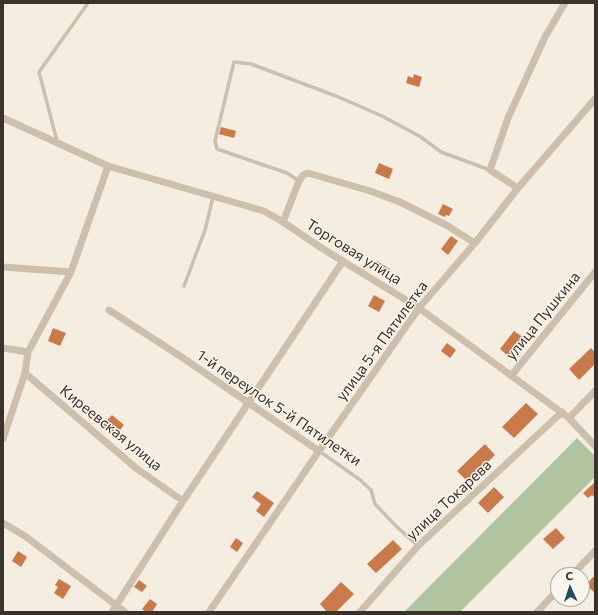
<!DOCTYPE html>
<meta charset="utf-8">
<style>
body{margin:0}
#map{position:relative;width:598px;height:615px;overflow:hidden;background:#f4ede0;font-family:Commissioner,sans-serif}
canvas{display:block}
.frame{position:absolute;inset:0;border:4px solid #3a322b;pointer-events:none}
.north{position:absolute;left:550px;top:567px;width:40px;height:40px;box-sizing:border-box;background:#fbf6ed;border:1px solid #aea89f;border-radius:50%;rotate:357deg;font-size:11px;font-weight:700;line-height:16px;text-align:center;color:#3a322b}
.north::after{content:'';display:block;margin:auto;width:14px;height:18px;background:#1f505d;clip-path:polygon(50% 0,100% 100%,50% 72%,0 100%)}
</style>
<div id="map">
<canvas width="598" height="615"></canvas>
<div class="frame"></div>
<div class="north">С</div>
</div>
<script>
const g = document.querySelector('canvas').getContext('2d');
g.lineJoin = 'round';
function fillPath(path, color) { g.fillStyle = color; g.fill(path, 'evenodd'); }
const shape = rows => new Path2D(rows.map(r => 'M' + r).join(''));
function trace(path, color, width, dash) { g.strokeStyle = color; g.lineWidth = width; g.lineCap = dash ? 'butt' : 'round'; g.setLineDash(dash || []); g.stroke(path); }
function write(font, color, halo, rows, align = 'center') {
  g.font = font + ' Commissioner,sans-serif'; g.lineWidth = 3; g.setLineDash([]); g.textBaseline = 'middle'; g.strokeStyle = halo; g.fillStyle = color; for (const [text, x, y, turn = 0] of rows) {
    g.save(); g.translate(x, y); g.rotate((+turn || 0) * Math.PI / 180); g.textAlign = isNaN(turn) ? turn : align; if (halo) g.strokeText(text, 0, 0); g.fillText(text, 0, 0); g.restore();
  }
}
const green = shape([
 [577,438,595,456,595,477,460,612,404,612]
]);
const building = shape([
 [414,74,422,77,419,87,406,83,408,76,413,78],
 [221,127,236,131,234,138,219,134],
 [379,163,393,169,389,179,375,173],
 [443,204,453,209,449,216,446,215,445,217,438,214],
 [451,236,458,241,448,255,441,249],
 [377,261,390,269,386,275,373,267],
 [374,295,385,301,379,312,368,306],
 [53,328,66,333,60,346,48,341],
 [514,331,524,338,509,357,500,349],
 [447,343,456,350,450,358,441,351],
 [591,348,595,352,595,364,579,380,569,369],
 [526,403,538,414,514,438,502,427],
 [112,415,124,425,116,435,103,425],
 [485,444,495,455,468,482,457,471],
 [595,482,595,498,592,495,588,498,583,493],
 [494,487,504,497,488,513,478,503],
 [257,491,274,503,264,517,256,511,261,504,252,497],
 [556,528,565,538,553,549,543,539],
 [236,538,243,543,237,552,230,547],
 [393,540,402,549,376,573,367,564],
 [18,551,27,557,21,567,12,561],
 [593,577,595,578,595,593,586,585],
 [59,579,71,586,63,599,54,593,58,587,55,585],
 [139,580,147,586,142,592,134,587],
 [341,582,354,594,336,612,327,612,320,604],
 [150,599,157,604,152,612,146,612,142,609]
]);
const service = shape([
 [57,141,39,72,88,3],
 [299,181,287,173,217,149,215,141,234,62,251,64,336,96,382,116,421,137,441,152,490,170],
 [184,286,205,230,213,197],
 [319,451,359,479,371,490,375,504,396,526,418,546]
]);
const minor = shape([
 [3,118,108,166,264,211,283,222,320,247,419,308,569,418,595,446],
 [518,188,490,170,508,118,545,37,565,3],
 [283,222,299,181,303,175,308,173,370,191,400,202,446,225,475,243],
 [3,267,71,272],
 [109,310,180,356,319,451],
 [3,348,28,352],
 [25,373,136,468,183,501],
 [511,376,595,272],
 [569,418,595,391],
 [3,439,25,373,28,352,71,272,108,166],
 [3,523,25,536,125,612],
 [572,575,595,551],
 [112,612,183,501,343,261],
 [209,612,319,451,419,308,475,243,518,188,595,99],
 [360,612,418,546,562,412],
 [537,612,558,590]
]);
const streetNames = [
 ["Торговая улица",354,252,32],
 ["улица Пушкина",543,316,-51],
 ["улица 5-я Пятилетка",382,341,-54],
 ["1-й переулок 5-й Пятилетки",279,408,34],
 ["Киреевская улица",111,428,39],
 ["улица Токарева",449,500,-43]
];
fillPath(green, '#b2c49f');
fillPath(building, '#c87a4a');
trace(service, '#cdbfab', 3.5);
trace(minor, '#cdbfab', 7);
write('15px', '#3a322b', '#fbf6ed', streetNames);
</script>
